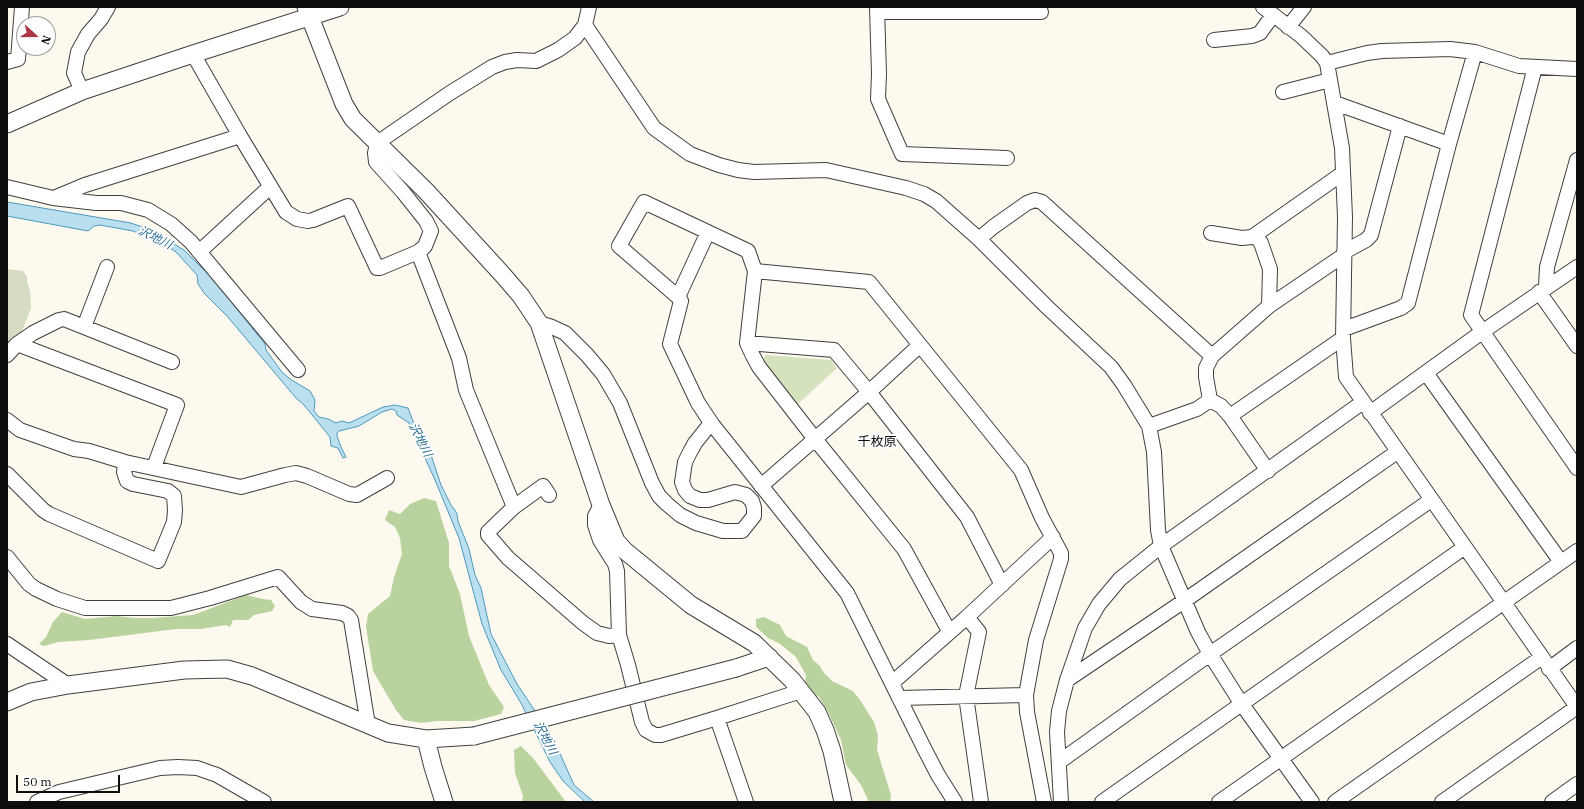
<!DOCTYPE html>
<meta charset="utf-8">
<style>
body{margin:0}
#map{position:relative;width:1584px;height:809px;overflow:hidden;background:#fdf9ef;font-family:"IBM Plex Serif",serif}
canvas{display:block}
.frame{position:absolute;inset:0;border:8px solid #0d0d0d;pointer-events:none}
.north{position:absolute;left:16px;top:16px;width:40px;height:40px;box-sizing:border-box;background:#fff;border:1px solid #9e9e9e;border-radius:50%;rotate:111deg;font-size:11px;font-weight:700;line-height:16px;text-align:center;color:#0d0d0d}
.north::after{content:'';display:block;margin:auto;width:14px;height:18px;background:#ab3746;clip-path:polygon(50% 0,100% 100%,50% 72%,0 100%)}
.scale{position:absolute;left:16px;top:775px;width:104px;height:18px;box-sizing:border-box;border:2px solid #0d0d0d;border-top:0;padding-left:5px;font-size:12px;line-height:14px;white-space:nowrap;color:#0d0d0d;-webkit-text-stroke:3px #fff;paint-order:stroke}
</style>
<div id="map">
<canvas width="1584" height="809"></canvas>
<div class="frame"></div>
<div class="north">N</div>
<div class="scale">50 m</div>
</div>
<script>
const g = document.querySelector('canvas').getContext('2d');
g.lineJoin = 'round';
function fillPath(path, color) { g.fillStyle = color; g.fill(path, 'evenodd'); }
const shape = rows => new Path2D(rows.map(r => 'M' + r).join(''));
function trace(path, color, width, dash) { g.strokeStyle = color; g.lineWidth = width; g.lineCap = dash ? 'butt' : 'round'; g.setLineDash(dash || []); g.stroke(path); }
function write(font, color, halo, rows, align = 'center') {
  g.font = font + ' "IBM Plex Serif","Noto Sans JP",serif'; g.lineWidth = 4; g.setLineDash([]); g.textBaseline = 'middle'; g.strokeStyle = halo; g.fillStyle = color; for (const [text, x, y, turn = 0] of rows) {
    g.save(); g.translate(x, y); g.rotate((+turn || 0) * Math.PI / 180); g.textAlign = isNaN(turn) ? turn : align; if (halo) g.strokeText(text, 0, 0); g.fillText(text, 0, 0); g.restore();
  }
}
const green = shape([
 [766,355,831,360,837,368,797,405,764,364,763,359]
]);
const forest = shape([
 [424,498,436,501,449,543,449,566,460,594,469,636,489,685,504,707,501,714,474,721,437,721,421,723,404,720,396,710,373,671,366,627,368,614,390,596,394,577,402,554,400,538,395,527,385,520,389,510,400,514,410,504],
 [246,595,263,599,271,600,275,606,272,611,254,615,248,620,233,620,230,627,226,625,201,629,176,629,89,640,58,642,44,646,39,644,46,637,53,622,62,612,85,619,117,616,134,618,153,618,193,615],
 [764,617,780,625,786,636,807,647,813,660,820,666,824,673,832,681,853,691,860,700,874,722,878,736,877,750,891,795,890,802,869,802,861,785,846,765,841,740,828,712,819,697,810,693,805,683,806,675,796,657,780,644,768,638,756,627,756,619],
 [521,746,533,758,566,802,522,802,523,796,515,773,514,750]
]);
const cemetery = shape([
 [7,269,23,271,27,277,27,282,30,291,31,308,22,331,7,345]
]);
const water = shape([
 [7,202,131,223,151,230,184,250,214,280,265,344,266,350,282,372,290,379,310,391,315,400,314,411,319,417,328,419,336,423,342,421,349,423,383,407,395,405,408,408,413,421,427,443,441,485,451,505,455,510,457,514,458,521,469,549,475,575,481,588,491,634,517,684,553,738,574,785,594,802,585,802,563,781,550,762,521,703,501,670,482,624,459,538,435,480,409,423,397,415,396,411,392,409,382,412,359,426,339,431,337,433,337,436,341,447,346,457,343,458,338,448,331,446,330,437,304,405,296,398,227,316,204,293,198,284,197,275,176,252,162,243,133,231,100,225,94,226,88,231,7,216,7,202]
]);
const minor = shape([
 [877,7,879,74,878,99,902,154,1007,158],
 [1263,7,1301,36,1322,56,1327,63,1342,148,1345,217,1343,338,1346,377,1577,707],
 [877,12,1041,12],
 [585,25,654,128,690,154,719,165,738,170,754,172,826,170,906,188,924,194,936,201,979,239,1047,307,1111,367,1124,385,1149,426,1154,452,1158,530,1161,546,1198,632,1210,654,1241,703,1312,802],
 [1288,27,1304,7],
 [1214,40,1252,36,1260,33,1273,15],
 [193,54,240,136,286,212,297,219,308,221,313,220,348,206,377,268,380,268,418,252,423,248,425,246,431,231,426,221,403,192,376,162,375,153,377,143,450,93,492,67,505,62,517,60,536,61,558,50,575,38,585,25,589,7],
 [7,62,18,59,22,7],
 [1327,63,1367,53,1382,51,1450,49,1475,52,1519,66,1577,69],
 [1535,67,1471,315,1577,468],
 [82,91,74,73,78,52,88,34,101,19,108,7],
 [1283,92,1330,80],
 [1335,103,1449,144],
 [7,187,53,198,96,203,121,203,148,210,171,224,191,242,298,370],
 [54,198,85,185,240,136],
 [708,232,678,297,681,301,670,344,698,403,712,424],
 [1211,233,1242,238,1252,237,1343,173],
 [1255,235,1261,243,1270,269,1269,306],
 [979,239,993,227,1027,203,1035,200,1042,202,1212,356],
 [199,252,270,187],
 [418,252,459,358,466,390,514,507,543,486,549,495],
 [1344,252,1366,240,1371,235,1400,126],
 [755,271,869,282,1021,470,1042,518,1061,553,1061,559,1036,640,1026,695,1027,712,1044,802],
 [1546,287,1547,267,1577,160],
 [1539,292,1577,346],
 [678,297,619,246,644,202,748,251,755,271,747,343,753,356,759,367,815,439,904,549,949,631],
 [539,323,552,327,565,333,587,355,603,374,620,403,652,483,659,496,667,504,680,515,696,523,723,531,742,531,754,516,754,508,752,501,746,495,735,492,708,500,700,500,690,496,685,490,682,482,685,462,690,452,695,443,707,428,712,424,847,593,925,750,938,775,955,802],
 [84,327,107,267],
 [1344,329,1401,308,1408,303,1449,144,1475,52],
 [747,343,834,350,869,392,967,517,1002,585],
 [17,344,177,405,154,467],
 [7,355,17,344,33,333,59,320,64,319,172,362],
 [1426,373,1561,562],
 [1370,413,1482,332,1577,267],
 [1230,416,1343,338],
 [7,420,20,430,74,449,89,451,125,462,241,487,285,475,296,473,307,476,349,494,357,495,387,478],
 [1149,426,1197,409,1210,400],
 [1268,471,1230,416,1221,406,1210,400,1206,377,1206,368,1212,356,1269,306,1344,255],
 [7,474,43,510,49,514,158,561,174,522,175,510,174,496,168,491,133,484,127,481,124,472,125,462],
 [761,486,869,392,920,345],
 [514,507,488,532,488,535,508,558,583,623,597,633,609,636,619,635,617,571,615,564,600,540,595,525,595,516,601,505],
 [7,557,29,584,36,589,57,599,85,608,171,608,210,598,278,577,301,602,312,609,342,613,348,616,351,620,368,725],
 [967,617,979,632,966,696,981,802],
 [619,635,628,665,642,722,646,730,655,735,661,735,717,718,801,691],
 [7,644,68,685],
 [1549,669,1577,648],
 [1067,680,1184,601,1397,452],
 [892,683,967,617,1053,537],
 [899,698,1026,695],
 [717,718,746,802],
 [1059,762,1210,654,1431,500],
 [37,802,59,792,160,768,178,767,197,768,217,775,264,802],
 [1061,802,1057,732,1059,711,1067,680,1085,628,1099,604,1120,579,1161,546,1363,402],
 [1102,802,1465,547],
 [1219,802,1577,551],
 [1335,802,1542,657],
 [1442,802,1577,707],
 [1552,802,1577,784]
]);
const tertiary = shape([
 [306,7,344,104,353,119,426,191,502,274,521,296,539,323,601,505,616,541,624,550,691,605,754,643,792,680,817,712,825,730,832,751,843,802],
 [7,124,82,91,193,54,340,7],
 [736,668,769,657],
 [7,702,31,692,68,685,184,670,227,669,252,676,388,733,426,739,474,736],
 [426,739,433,767,444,802]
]);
const tertiaryBridge = shape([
 [474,736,736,668]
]);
const waterNames = [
 ["沢地川",155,238,26],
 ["沢地川",420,440,63],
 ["沢地川",545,738,62]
];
const quarterNames = [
 ["千枚原",877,442]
];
fillPath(green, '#d4e3bd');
fillPath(forest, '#bad29e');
fillPath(cemetery, '#d6dcc3');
fillPath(water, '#badfee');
trace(water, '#4b98bc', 1);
trace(minor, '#404040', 16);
trace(tertiary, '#404040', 19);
trace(minor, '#fff', 14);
trace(tertiary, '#fff', 17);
trace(tertiaryBridge, '#404040', 19, []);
trace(tertiaryBridge, '#fff', 17);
write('italic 12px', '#276a8f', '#fff', waterNames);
write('13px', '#0d0d0d', '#fff', quarterNames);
</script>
